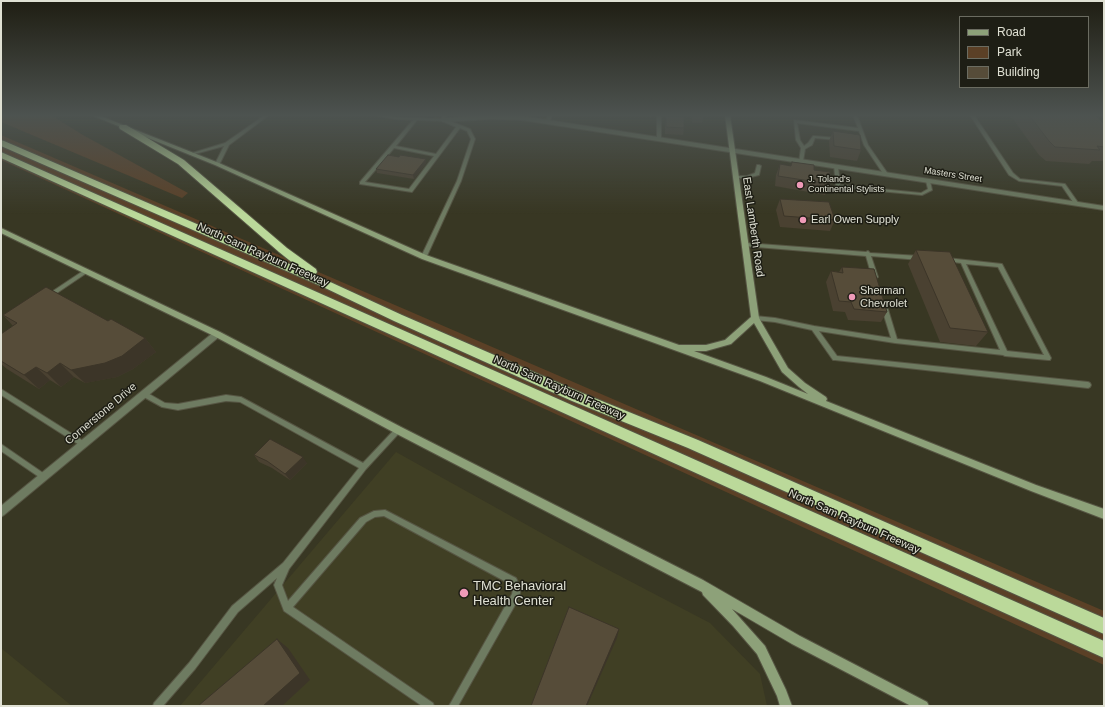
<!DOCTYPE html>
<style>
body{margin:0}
#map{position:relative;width:1105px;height:707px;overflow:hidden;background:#383723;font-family:Arial,sans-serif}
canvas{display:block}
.frame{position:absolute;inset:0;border:2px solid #dfe0d3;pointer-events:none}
.legend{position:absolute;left:959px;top:16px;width:130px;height:72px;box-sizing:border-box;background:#1e1e15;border:1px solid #6b6c61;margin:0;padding:5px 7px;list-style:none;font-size:12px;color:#dfe0d3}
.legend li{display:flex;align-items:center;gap:8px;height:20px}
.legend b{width:20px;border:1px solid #6b6c61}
</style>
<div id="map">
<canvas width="1105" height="707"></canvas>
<div class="frame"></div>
<ul class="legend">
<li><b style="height:5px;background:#8da179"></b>Road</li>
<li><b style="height:11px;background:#5b4026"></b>Park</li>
<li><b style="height:11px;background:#564c39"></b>Building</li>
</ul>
</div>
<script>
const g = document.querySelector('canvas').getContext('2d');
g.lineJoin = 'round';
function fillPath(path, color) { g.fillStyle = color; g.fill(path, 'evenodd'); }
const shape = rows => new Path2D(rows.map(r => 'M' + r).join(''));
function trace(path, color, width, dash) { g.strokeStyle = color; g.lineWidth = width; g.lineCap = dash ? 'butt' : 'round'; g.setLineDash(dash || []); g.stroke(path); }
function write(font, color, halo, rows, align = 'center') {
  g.font = font + ' Arial,sans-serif'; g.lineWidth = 3; g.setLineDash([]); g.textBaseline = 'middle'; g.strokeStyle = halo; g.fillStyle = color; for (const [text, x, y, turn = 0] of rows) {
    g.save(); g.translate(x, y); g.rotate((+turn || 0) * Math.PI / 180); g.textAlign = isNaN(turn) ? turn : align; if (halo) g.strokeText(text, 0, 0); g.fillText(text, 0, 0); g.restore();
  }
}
const built = shape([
 [396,452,597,564,710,623,760,674,767,706,180,706],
 [1,648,72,706,1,706]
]);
const green = shape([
 [1,115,51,115,83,135,188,193,182,198,1,122],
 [1,135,1104,611,1104,665,1,160]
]);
const lane = shape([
 [265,115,269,115,229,145,219,165,215,165,215,164,224,146,191,155,189,154,225,143,265,115],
 [375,115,381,115,394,117,441,119,443,115,447,115,445,119,470,129,475,139,461,181,426,258,422,258,421,257,457,181,471,139,467,131,460,128,412,192,360,184,360,182,413,120,394,119,375,115],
 [417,120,442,121,456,127,436,154,396,146,417,120],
 [394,148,434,156,409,189,365,182,394,148],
 [548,115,552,115,550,122,548,123,546,122,548,115],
 [657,115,661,115,661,139,659,140,657,139,657,115],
 [853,115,857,115,868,145,888,174,888,175,884,175,864,145,859,131,797,123,800,140,804,146,808,143,813,136,814,136,837,138,839,139,837,140,815,138,812,145,805,149,803,161,799,162,801,148,796,140,794,120,858,128,853,115],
 [970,115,974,115,1013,173,1020,179,1065,184,1079,204,1079,205,1075,205,1062,186,1019,181,1009,175,970,115],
 [757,165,759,165,761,166,759,175,747,178,736,178,734,177,736,176,747,176,755,173,757,165],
 [834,165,836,165,838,166,840,185,921,193,928,189,926,181,928,180,930,181,932,190,922,195,836,187,834,165],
 [746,243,866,252,868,251,870,253,920,256,923,258,920,260,871,256,878,277,875,279,872,277,866,256,744,246,744,244,746,243],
 [947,258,1002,264,1051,358,1050,360,1048,360,1005,356,1003,355,895,343,819,331,837,356,1088,382,1090,383,1091,385,1090,387,1088,388,835,360,833,360,812,330,775,322,755,320,752,318,755,316,775,318,814,326,891,338,881,306,884,304,887,306,897,339,1000,350,961,263,945,261,944,260,947,258],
 [966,264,998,267,1044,355,1007,351,966,264],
 [86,269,89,271,88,272,51,297,47,297,46,296,47,295,86,269],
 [1,389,85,442,86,444,85,446,83,447,81,446,1,395,1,389],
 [144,391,165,403,178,404,226,395,241,397,363,463,396,428,398,427,400,428,401,430,400,432,366,469,289,569,282,585,288,601,360,518,374,511,385,510,516,578,521,588,519,598,458,706,449,706,512,594,513,589,510,584,384,516,375,517,366,522,293,607,433,703,434,706,422,706,284,611,274,585,277,578,238,612,195,669,163,706,153,706,154,703,189,663,232,606,283,563,359,468,240,402,226,401,178,410,162,407,142,396,141,394,142,392,144,391],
 [1,444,46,475,48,477,46,479,44,480,42,479,1,451,1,444]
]);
const street = shape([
 [491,115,522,116,1104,206,1104,210,522,120,491,119,443,122,440,120,443,118,491,115],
 [217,331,221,334,220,336,4,515,1,517,1,506,214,332,217,331]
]);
const secondary = shape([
 [91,115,98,115,219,163,426,255,679,345,706,345,725,340,751,317,725,115,730,115,759,318,788,368,805,383,826,397,827,399,826,401,1036,485,1104,509,1104,519,1031,491,760,381,422,259,215,165,91,115],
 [754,323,782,372,799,387,808,394,766,377,694,351,706,351,731,344,754,323],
 [1,228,220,332,401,427,703,580,800,636,927,702,929,706,911,706,792,644,732,609,765,646,786,690,792,706,780,706,777,696,757,654,733,626,703,595,702,592,395,433,214,336,1,233,1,228]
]);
const highway = shape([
 [120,125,126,125,184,160,287,248,316,269,317,272,315,275,402,315,582,393,698,440,1104,618,1104,634,688,448,572,401,394,321,321,286,1,146,1,140,4,141,299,268,279,252,178,164,120,129,119,127,120,125],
 [1,152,1104,641,1104,658,1,158,1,152]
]);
const wall = shape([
 [630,115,652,115,651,117],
 [691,115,704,115,702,123,692,123],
 [1010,115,1095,115,1104,124,1104,160,1102,161,1092,161,1089,164,1046,161,1039,155],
 [666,116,684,128,683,135,665,134,665,123],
 [833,131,861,150,857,161,830,157,829,141],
 [399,157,426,159,426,163,414,179,377,173,376,169],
 [792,162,814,170,829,184,825,195,775,186,776,175,780,164,790,166],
 [780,199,835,220,830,231,780,227,776,210],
 [916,250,988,332,976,346,940,342,908,264],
 [842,267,887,312,881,322,848,320,845,312,833,311,826,282,831,271,839,272],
 [3,315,108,321,145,338,156,352,133,369,117,377,85,383,74,377,61,387,50,380,39,389,7,369,1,364,1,334,13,326],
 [254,455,307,463,290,480,272,468,259,462]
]);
const shadedWall = shape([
 [426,159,426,163,414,179,413,175],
 [145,338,156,352,133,369,117,377,85,383,71,370],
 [60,363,74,377,61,387,47,373],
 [36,367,50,380,39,389,24,375],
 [303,457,307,463,290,480,285,474],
 [619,629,617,638,587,706,586,706],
 [277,639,288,648,310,680,282,706,263,706]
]);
const building = shape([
 [693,115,704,115,703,116,693,116,693,115],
 [1029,115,1095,115,1104,124,1104,147,1097,146,1100,150,1055,147,1049,141,1029,115],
 [666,116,684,117,684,128,666,127,666,116],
 [833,131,860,135,861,150,834,146,833,131],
 [388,155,399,157,400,155,426,159,413,175,376,169,388,155],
 [792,162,814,165,814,170,830,172,829,184,778,176,780,164,791,166,792,162],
 [780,199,829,202,835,220,784,216,780,199],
 [916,250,950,252,988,332,950,328,916,250],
 [842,267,874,269,887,312,854,309,851,302,839,301,831,271,843,273,842,267],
 [46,287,108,321,111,319,145,338,122,356,105,363,71,370,60,363,47,373,36,367,24,375,1,361,1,334,17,323,3,315,46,287],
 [270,439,303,457,285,474,267,461,254,455,270,439],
 [569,607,619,629,586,706,531,706,569,607],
 [277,639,300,673,263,706,198,706,277,639]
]);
const markers = [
 [800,185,4,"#ef9ab8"],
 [803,220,4,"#ef9ab8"],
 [852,297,4,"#ef9ab8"],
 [464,593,5,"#ef9ab8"]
];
const farStreetnames = [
 ["Masters Street",953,175,9]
];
const farPoinames = [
 ["J. Toland's",808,180],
 ["Continental Stylists",808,190]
];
const poiNames = [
 ["Earl Owen Supply",811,220],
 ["Sherman",860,291],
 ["Chevrolet",860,304]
];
const streetNames = [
 ["East Lamberth Road",753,227,82],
 ["North Sam Rayburn Freeway",263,255,24],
 ["North Sam Rayburn Freeway",559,388,24],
 ["Cornerstone Drive",101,414,-40],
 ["North Sam Rayburn Freeway",854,522,24]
];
const nearPoinames = [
 ["TMC Behavioral",473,586],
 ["Health Center",473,601]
];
fillPath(built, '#403f24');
fillPath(green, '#5b4026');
trace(lane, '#565543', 2);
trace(street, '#565543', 2);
trace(secondary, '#565543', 2);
trace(highway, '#565543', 2);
fillPath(lane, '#6e7b61');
fillPath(street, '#6e7b61');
fillPath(secondary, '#8da179');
fillPath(highway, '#bbd99a');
fillPath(wall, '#4a4131');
fillPath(shadedWall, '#3c3528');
fillPath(building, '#564c39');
trace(building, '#3c3528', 1);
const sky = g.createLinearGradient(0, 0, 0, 214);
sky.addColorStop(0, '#1f1e13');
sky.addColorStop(0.54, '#4d5350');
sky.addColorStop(1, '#4d535000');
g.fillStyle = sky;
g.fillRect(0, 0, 1105, 214);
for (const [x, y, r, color] of markers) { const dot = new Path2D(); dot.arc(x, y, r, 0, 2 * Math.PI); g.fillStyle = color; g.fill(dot); trace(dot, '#1e1e15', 1.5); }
write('9px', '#dfe0d3', '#1e1e15', farStreetnames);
write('9px', '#dfe0d3', '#1e1e15', farPoinames, 'left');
write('11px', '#dfe0d3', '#1e1e15', poiNames, 'left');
write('11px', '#dfe0d3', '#1e1e15', streetNames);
write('13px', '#dfe0d3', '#1e1e15', nearPoinames, 'left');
</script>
